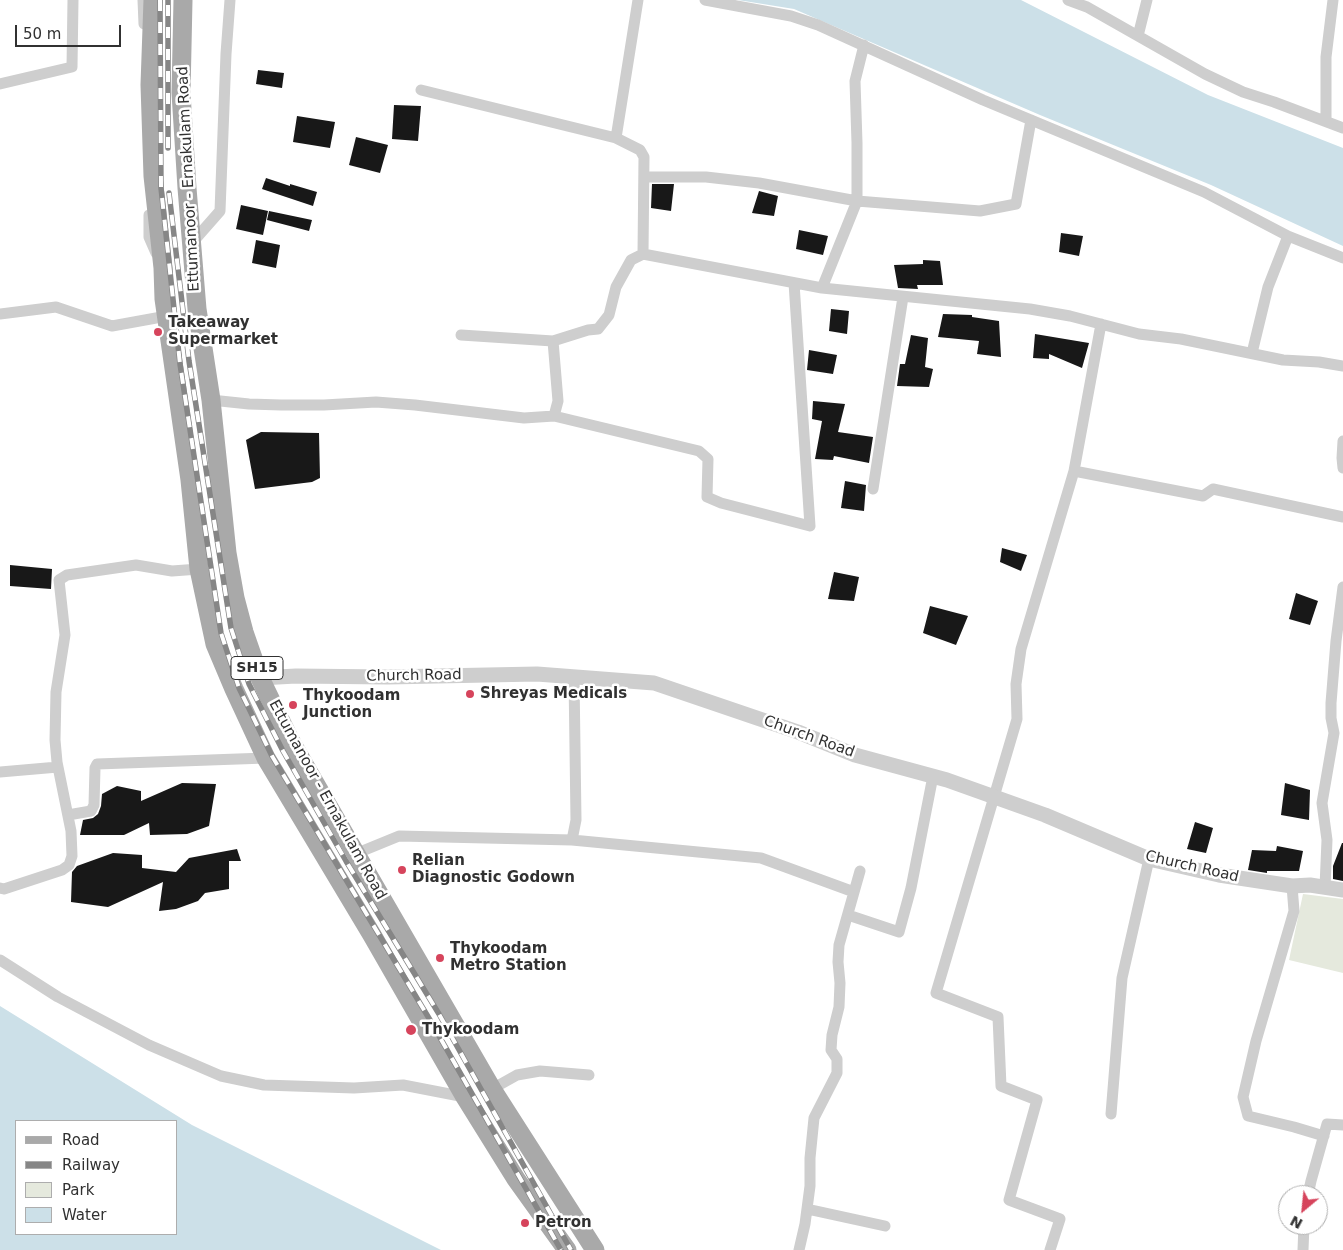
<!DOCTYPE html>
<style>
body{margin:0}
#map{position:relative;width:1343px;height:1250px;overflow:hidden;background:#fff;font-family:"DejaVu Sans",sans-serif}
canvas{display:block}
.legend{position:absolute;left:15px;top:1120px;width:162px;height:115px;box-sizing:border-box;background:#fff;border:1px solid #adadad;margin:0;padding:6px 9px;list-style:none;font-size:15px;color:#313131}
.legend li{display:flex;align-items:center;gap:10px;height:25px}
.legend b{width:25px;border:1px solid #adadad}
.north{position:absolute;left:1278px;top:1185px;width:50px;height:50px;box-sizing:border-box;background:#fff;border:1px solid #adadad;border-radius:50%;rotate:208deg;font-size:14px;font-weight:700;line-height:20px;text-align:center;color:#313131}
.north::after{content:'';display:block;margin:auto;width:18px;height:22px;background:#d6445c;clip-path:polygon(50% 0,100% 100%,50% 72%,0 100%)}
.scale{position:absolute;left:15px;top:25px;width:106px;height:22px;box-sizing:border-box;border:2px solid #313131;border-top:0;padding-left:6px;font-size:15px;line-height:18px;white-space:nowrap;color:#313131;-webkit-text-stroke:4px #fff;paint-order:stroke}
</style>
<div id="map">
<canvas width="1343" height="1250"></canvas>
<ul class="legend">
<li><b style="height:6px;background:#a9a9a9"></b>Road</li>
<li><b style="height:6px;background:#868686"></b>Railway</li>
<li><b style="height:14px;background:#e5e9dd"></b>Park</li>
<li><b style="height:14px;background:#cce0e8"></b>Water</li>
</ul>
<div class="north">N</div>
<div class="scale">50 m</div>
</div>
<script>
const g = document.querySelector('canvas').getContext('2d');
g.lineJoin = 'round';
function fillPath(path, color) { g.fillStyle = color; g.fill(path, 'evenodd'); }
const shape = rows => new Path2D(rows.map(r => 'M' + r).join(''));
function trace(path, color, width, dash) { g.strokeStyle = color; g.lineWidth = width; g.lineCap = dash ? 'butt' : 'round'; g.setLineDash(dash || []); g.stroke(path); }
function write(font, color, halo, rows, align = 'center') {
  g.font = font + ' "DejaVu Sans",sans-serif'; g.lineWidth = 5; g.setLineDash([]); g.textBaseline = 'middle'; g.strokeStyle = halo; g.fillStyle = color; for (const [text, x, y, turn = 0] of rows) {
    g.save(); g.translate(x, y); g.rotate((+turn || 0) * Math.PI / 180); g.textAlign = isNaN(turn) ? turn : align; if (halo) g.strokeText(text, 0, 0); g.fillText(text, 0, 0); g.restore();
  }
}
const green = shape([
 [1303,894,1343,899,1343,973,1289,960]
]);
const water = shape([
 [738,0,1021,0,1208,95,1343,148,1343,246,1211,185,1040,115,794,9],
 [0,1006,192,1125,441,1250,0,1250],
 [16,1121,176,1121,176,1234,16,1234]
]);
const building = shape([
 [258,70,284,73,282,88,256,84],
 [394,105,421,106,418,141,392,139],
 [297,116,335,122,330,148,293,142],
 [356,137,388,145,380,173,349,165],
 [266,178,290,186,290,184,317,192,313,206,262,189],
 [652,184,674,184,671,211,651,208],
 [759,191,778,196,774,216,752,213],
 [241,205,268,211,263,235,236,229],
 [269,211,312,220,309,231,267,220],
 [799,230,828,236,823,255,796,249],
 [1061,233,1083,236,1079,256,1059,252],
 [256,240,280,245,276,268,252,263],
 [923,260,940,261,943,285,917,285,918,289,898,288,894,265,923,264],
 [831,309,849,311,847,334,829,331],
 [943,314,972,315,972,317,999,321,1001,357,977,354,979,341,938,337],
 [1035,334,1089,343,1082,368,1049,354,1049,359,1033,358],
 [911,335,928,338,925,367,933,369,929,387,897,386,900,364,905,364],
 [809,350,837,355,833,374,807,370],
 [813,401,845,404,838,432,873,437,869,463,834,456,833,460,815,459,822,421,812,419],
 [261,432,319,433,320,478,312,482,255,489,246,440],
 [845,481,866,485,864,511,841,508],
 [1002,548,1027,555,1021,571,1000,562],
 [10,565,52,569,51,589,10,586],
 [834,572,859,577,854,601,828,599],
 [1296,593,1318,601,1310,625,1289,619],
 [930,606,968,616,956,645,923,633],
 [182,783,216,784,209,826,187,834,150,835,149,823,124,835,80,835,83,820,93,818,98,814,101,806,102,794,117,786,141,791,141,801],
 [1285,783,1310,790,1309,820,1281,815],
 [1195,822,1213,828,1206,853,1187,849],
 [1342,843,1343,843,1343,881,1333,879,1333,866],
 [1277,846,1303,851,1299,871,1267,871,1267,873,1248,870,1252,850,1276,851],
 [237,849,241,861,229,861,229,889,205,893,198,901,176,909,159,911,163,882,108,907,71,902,72,872,77,866,113,853,142,855,142,868,176,872,189,858]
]);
const minor = shape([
 [143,0,144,24],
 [638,0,616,138,640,150,644,157,643,254],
 [705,0,791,16,818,25,983,100,1204,192,1288,236,1343,258],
 [1068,0,1087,7,1205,74,1243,92,1274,102,1343,128],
 [1138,36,1147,0],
 [0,84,72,67,73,0],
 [421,90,616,138],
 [1326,121,1326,57,1333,0],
 [644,177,706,177,759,183,857,201,980,211,1016,204,1031,120],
 [149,215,149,237,156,253],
 [191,244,220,211,226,54,230,0],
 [822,288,857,201,857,143,855,81,864,45],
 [0,314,56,307,112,326,167,316],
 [461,335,553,341],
 [1252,353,1268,287,1288,236],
 [211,400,249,404,281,405,324,405,376,402,415,405,524,418,554,416,558,401,553,341,588,330,598,329,609,315,616,287,631,260,643,254,822,288,1030,309,1070,316,1139,334,1181,339,1283,360,1319,362,1343,366],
 [554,416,699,451,708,459,707,497,721,503,810,526,794,283],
 [1343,441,1342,458,1343,468],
 [1074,471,1203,496,1213,489,1343,517],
 [873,489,903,297],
 [0,772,58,767],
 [68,815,91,811,94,805,95,768,97,764,266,758],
 [572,840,576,820,574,677],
 [355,854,399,836,572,840,761,858,854,892],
 [1292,886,1294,911,1256,1041,1243,1097,1248,1116,1294,1127,1324,1136],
 [1325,887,1327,840,1322,803,1334,733,1331,718,1331,703,1336,641,1343,587],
 [0,888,4,889,62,870,69,865,72,856,71,831,57,762,55,740,56,692,65,635,59,580,67,575,136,565,172,571,199,569],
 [848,915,899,932,911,888,933,776],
 [0,960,58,997,149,1045,221,1076,264,1085,354,1088,403,1085,465,1097],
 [492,1089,517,1075,540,1071,589,1075],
 [1111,1114,1122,978,1149,859],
 [1308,1195,1311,1181,1327,1124,1343,1125],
 [807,1209,885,1226],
 [799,1250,805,1224,810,1186,810,1158,814,1118,837,1073,837,1059,831,1050,832,1035,839,1007,840,983,838,962,839,945,860,871],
 [1050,1250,1060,1219,1009,1200,1037,1100,1001,1086,998,1017,936,993,1017,719,1016,684,1021,649,1074,471,1101,324],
 [1303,1250,1304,1225]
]);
const tertiary = shape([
 [260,678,296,676,388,677,537,674,654,683,798,732,855,755,947,780,1045,815,1149,859,1219,875,1292,886,1310,885,1343,890]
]);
const primary = shape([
 [153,0,150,85,153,176,163,268,164,299,190,480,199,569,215,644,234,689,266,758,372,935,465,1097,516,1179,567,1250],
 [183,0,181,93,187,188,197,309,211,400,227,553,235,598,244,632,260,678,290,740,492,1089,595,1250]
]);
const rail = shape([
 [160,0,161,188,180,364,221,633,239,688,272,756,430,1020,561,1250],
 [168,148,168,0],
 [169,193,189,361,231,628,249,684,283,751,346,861,439,1014,571,1250]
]);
const markers = [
 [158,332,5,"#d6445c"],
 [470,694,5,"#d6445c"],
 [293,705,5,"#d6445c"],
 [402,870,5,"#d6445c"],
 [440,958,5,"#d6445c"],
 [411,1030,6,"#d6445c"],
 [525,1223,5,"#d6445c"]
];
const shields = [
 [257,668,52]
];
const shieldNames = [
 ["SH15",257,668]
];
const streetNames = [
 ["Ettumanoor - Ernakulam Road",189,179,-93],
 ["Church Road",414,676,-1],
 ["Church Road",809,737,20],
 ["Ettumanoor - Ernakulam Road",327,800,61],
 ["Church Road",1192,867,13]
];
const poiNames = [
 ["Takeaway",168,323],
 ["Supermarket",168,340],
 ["Shreyas Medicals",480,694],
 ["Thykoodam",303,696],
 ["Junction",303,713],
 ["Relian",412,861],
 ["Diagnostic Godown",412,878],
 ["Thykoodam",450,949],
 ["Metro Station",450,966],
 ["Thykoodam",422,1030],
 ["Petron",535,1223]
];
fillPath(green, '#e5e9dd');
fillPath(water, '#cce0e8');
fillPath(building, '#181818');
trace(minor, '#cecece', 11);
trace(tertiary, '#cecece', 15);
trace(primary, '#a9a9a9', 19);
trace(rail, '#868686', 5.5);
trace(rail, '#fff', 4, [11]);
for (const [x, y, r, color] of markers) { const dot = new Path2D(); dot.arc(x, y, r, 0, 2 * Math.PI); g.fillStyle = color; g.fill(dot); trace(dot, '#fff', 2); }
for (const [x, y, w] of shields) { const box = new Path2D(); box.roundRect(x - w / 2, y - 11.5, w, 23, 4); g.fillStyle = '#fff'; g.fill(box); trace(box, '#313131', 1); }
write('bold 14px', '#313131', null, shieldNames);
write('15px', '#313131', '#fff', streetNames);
write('bold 15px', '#313131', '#fff', poiNames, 'left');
</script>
